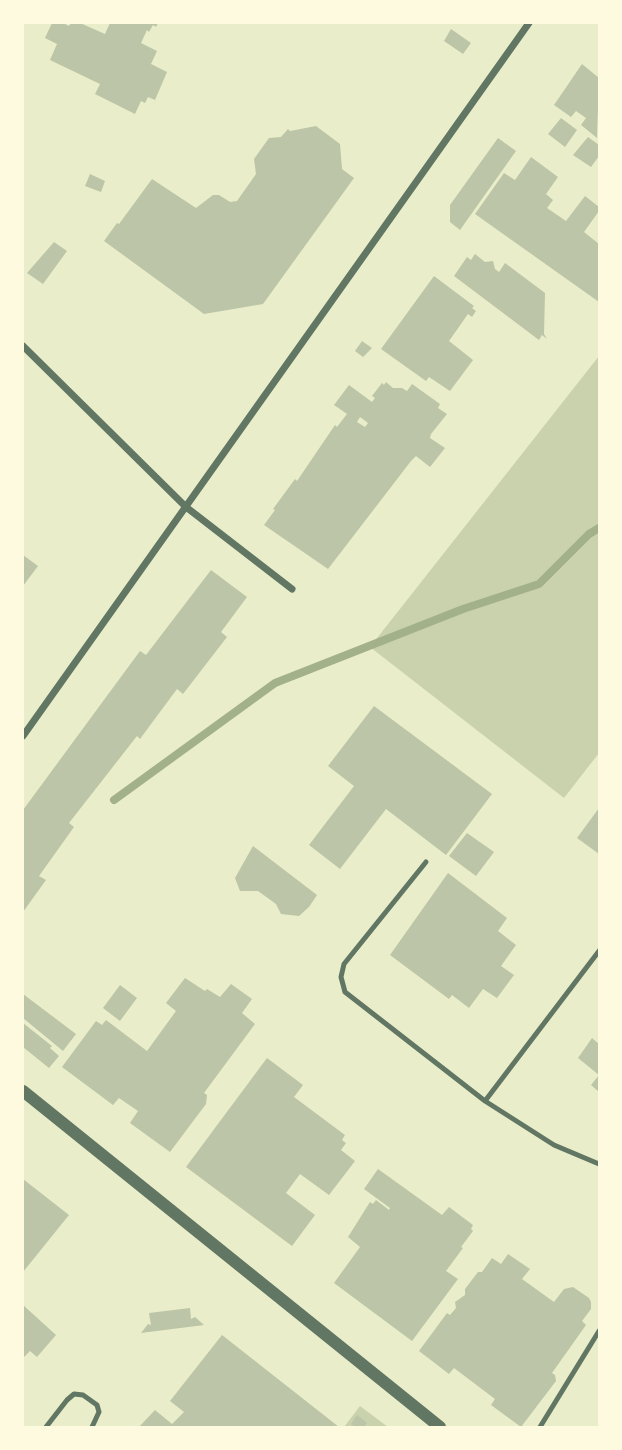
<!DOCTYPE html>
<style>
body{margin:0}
#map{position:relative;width:622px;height:1450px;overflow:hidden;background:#e9edc9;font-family:"DejaVu Sans",sans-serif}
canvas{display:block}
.frame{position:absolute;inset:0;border:24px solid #fefae0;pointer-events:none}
</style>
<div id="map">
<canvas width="622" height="1450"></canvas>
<div class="frame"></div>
</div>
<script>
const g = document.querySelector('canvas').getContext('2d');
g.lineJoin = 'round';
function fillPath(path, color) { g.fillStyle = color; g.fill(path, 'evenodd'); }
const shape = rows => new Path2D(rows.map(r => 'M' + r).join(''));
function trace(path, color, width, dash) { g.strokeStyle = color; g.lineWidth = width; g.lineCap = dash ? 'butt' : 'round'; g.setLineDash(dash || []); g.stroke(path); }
const green = shape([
 [599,356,599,753,564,798,370,647],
 [360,1406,388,1427,344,1427]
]);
const stream = shape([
 [114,800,275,683,463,609,539,584,589,534,599,528]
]);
const building = shape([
 [52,23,63,23,69,26,71,23,80,23,105,34,110,23,158,23,156,27,153,25,149,32,147,30,141,43,157,51,151,64,167,72,155,100,148,97,145,103,141,101,135,114,95,94,100,84,50,60,57,44,45,38],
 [451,29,471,43,463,54,444,41],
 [582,64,599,78,597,138,581,125,586,118,576,111,571,117,554,105],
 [561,118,577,130,565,147,548,134],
 [316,126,340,144,342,169,354,178,263,304,204,314,104,241,117,223,119,224,152,179,196,208,213,195,219,195,230,202,237,201,256,174,254,159,269,138,281,137,288,129,290,131],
 [588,137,599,145,599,156,591,167,573,155],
 [498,138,516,151,460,230,450,222,450,205],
 [531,157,558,177,546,194,553,200,547,208,566,221,585,196,599,207,599,211,584,232,599,244,599,302,475,214,504,173,515,180],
 [90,174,105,181,101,192,85,186],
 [54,242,67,251,43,284,27,273],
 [475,254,485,262,493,261,495,269,499,272,505,263,545,293,544,334,547,339,542,335,539,340,454,276,467,257,471,260],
 [434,276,474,306,472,308,476,311,472,317,468,314,449,341,473,360,450,391,429,377,426,381,381,349],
 [362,341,372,348,363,357,355,351],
 [386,382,393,388,402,388,407,391,412,384,440,404,438,408,447,414,431,434,430,438,445,448,430,467,416,456,411,461,328,569,264,525,275,510,273,509,295,479,297,481,335,425,337,427,347,414,334,405,349,385,372,402,375,398,372,396,382,383,384,385],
 [360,417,368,423,365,427,357,422],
 [23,555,38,566,23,586],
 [211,570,247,597,221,632,227,637,183,694,177,689,140,739,137,736,69,823,74,827,39,876,46,880,23,912,23,810,140,651,146,655],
 [374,706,492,794,446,855,386,809,340,869,309,845,354,786,328,766],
 [599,808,599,854,577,838],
 [467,833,494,852,476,876,449,856],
 [253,846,317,895,309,907,299,916,281,914,276,904,258,891,240,891,235,878],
 [448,873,507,918,498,931,516,945,501,966,514,975,497,998,483,989,469,1008,452,995,449,999,390,955],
 [185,978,205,991,207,989,220,997,231,984,252,999,242,1013,255,1024,204,1093,207,1095,206,1104,170,1152,130,1123,138,1111,119,1098,113,1105,62,1067,96,1021,102,1025,106,1020,147,1051,176,1011,166,1003],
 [120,985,137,998,120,1021,103,1008],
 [23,994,76,1034,63,1051,23,1018],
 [23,1023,52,1046,50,1048,59,1056,49,1068,23,1047],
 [592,1038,599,1044,599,1092,591,1085,599,1075,578,1058],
 [267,1058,303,1085,294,1097,345,1135,342,1140,346,1143,341,1150,355,1161,329,1195,300,1174,286,1193,315,1215,292,1246,186,1167],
 [378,1169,442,1215,449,1207,473,1225,471,1229,473,1231,461,1247,463,1248,446,1271,458,1279,412,1341,334,1283,360,1247,348,1237,370,1202,373,1204,376,1200,389,1210,390,1208,364,1189],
 [23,1179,69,1215,23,1272],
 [508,1254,530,1269,522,1279,554,1302,564,1289,573,1287,589,1298,591,1302,591,1309,582,1321,586,1325,552,1373,555,1375,556,1381,521,1427,491,1405,495,1399,454,1368,449,1374,419,1351,447,1313,450,1315,456,1308,455,1302,465,1295,465,1289,478,1272,482,1272,492,1258,501,1264],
 [23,1305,56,1335,37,1357,30,1351,23,1358],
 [190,1308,191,1319,195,1317,204,1325,141,1333,148,1324,151,1325,149,1313],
 [222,1335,339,1427,139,1427,155,1410,172,1424,184,1412,170,1401],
 [357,1415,367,1423,364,1427,355,1427,351,1424]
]);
const service = shape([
 [426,862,344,964,341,977,345,992,485,1101,554,1145,599,1164],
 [485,1101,599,951],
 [46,1427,67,1400,74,1394,83,1395,97,1405,99,1412,92,1427],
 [540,1427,599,1331]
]);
const minor = shape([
 [23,346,186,507,292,589],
 [23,736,529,23]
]);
const tertiary = shape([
 [23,1091,440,1427]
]);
fillPath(green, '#cad2ad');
trace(stream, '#a3b18a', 8);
fillPath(building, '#bcc5a7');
trace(service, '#617663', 5);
trace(minor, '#617663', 7);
trace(tertiary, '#617663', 12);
</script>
